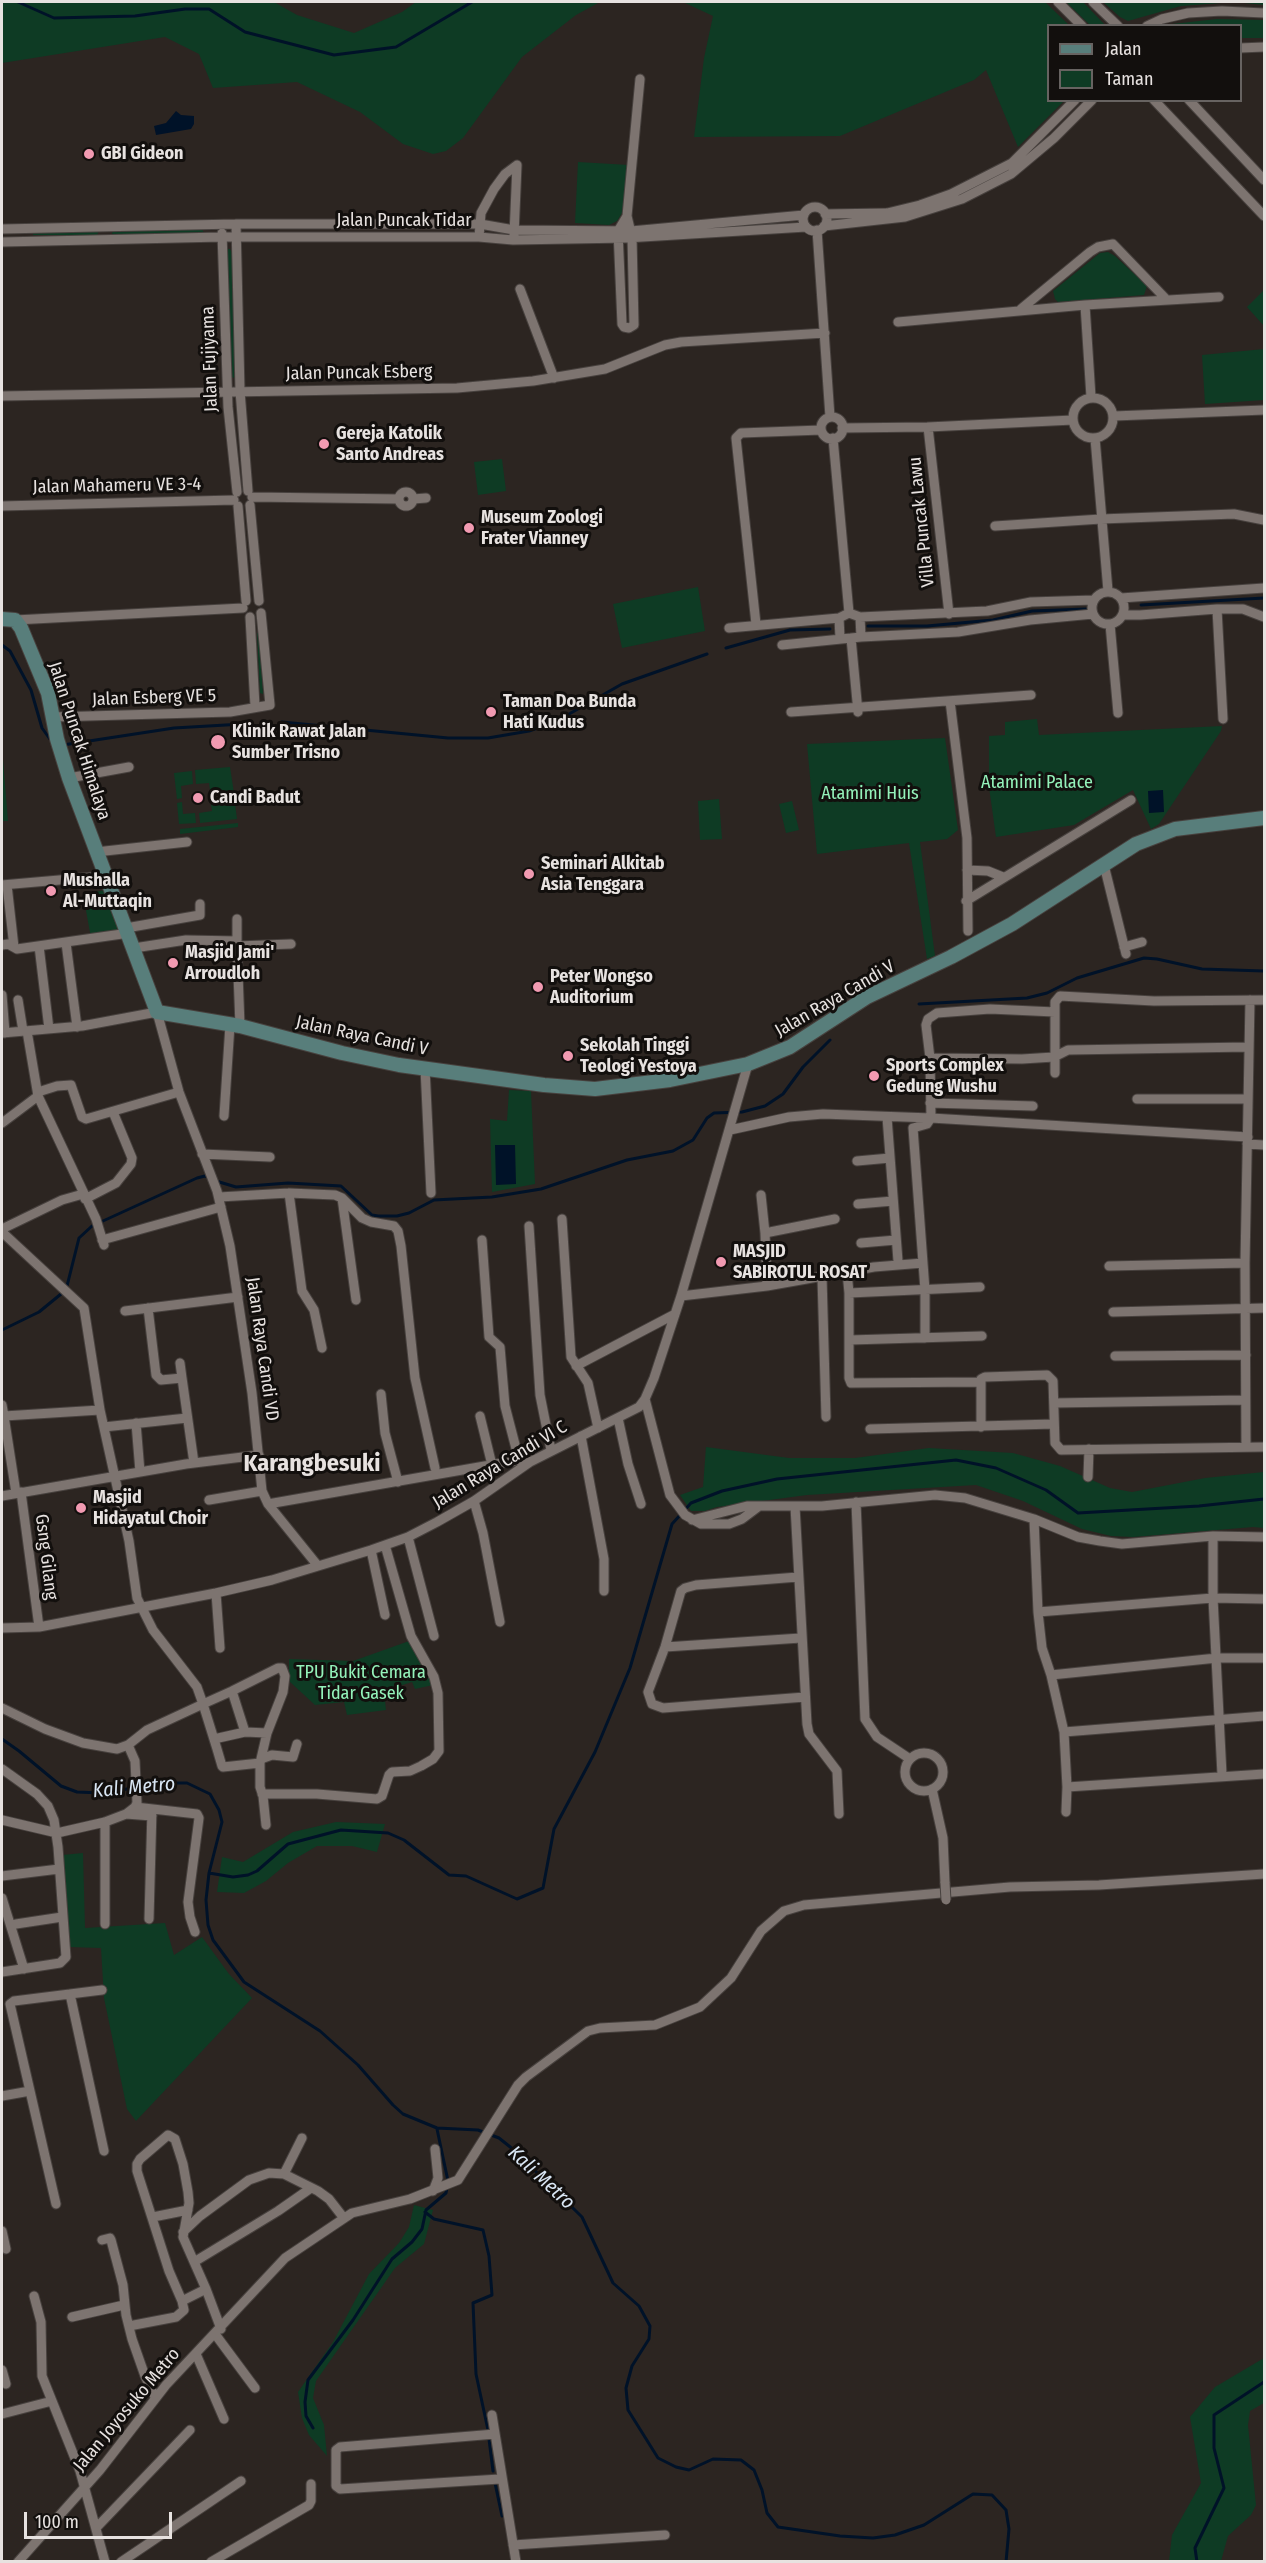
<!DOCTYPE html>
<style>
body{margin:0}
#map{position:relative;width:1266px;height:2563px;overflow:hidden;background:#2c2521;font-family:"Fira Sans Condensed",sans-serif}
canvas{display:block}
.frame{position:absolute;inset:0;border:3px solid #e7e2e0;pointer-events:none}
.legend{position:absolute;left:1047px;top:24px;width:195px;height:78px;box-sizing:border-box;background:#120f0d;border:2px solid #676361;margin:0;padding:8px 10px;list-style:none;font-size:18px;color:#e7e2e0}
.legend li{display:flex;align-items:center;gap:12px;height:30px}
.legend b{width:30px;border:2px solid #676361}
.scale{position:absolute;left:24px;top:2512px;width:148px;height:27px;box-sizing:border-box;border:3px solid #e7e2e0;border-top:0;padding-left:8px;font-size:18px;line-height:21px;white-space:nowrap;color:#e7e2e0;-webkit-text-stroke:4px #120f0d;paint-order:stroke}
</style>
<div id="map">
<canvas width="1266" height="2563"></canvas>
<div class="frame"></div>
<ul class="legend">
<li><b style="height:8px;background:#587e7b"></b>Jalan</li>
<li><b style="height:16px;background:#0e3b24"></b>Taman</li>
</ul>
<div class="scale">100 m</div>
</div>
<script>
const g = document.querySelector('canvas').getContext('2d');
g.lineJoin = 'round';
function fillPath(path, color) { g.fillStyle = color; g.fill(path, 'evenodd'); }
const shape = rows => new Path2D(rows.map(r => 'M' + r).join(''));
function trace(path, color, width, dash) { g.strokeStyle = color; g.lineWidth = width; g.lineCap = dash ? 'butt' : 'round'; g.setLineDash(dash || []); g.stroke(path); }
function write(font, color, halo, rows, align = 'center') {
  g.font = font + ' "Fira Sans Condensed",sans-serif'; g.lineWidth = 6; g.setLineDash([]); g.textBaseline = 'middle'; g.strokeStyle = halo; g.fillStyle = color; for (const [text, x, y, turn = 0] of rows) {
    g.save(); g.translate(x, y); g.rotate((+turn || 0) * Math.PI / 180); g.textAlign = isNaN(turn) ? turn : align; if (halo) g.strokeText(text, 0, 0); g.fillText(text, 0, 0); g.restore();
  }
}
const green = shape([
 [2,2,274,2,297,15,354,33,402,12,416,2,600,2,576,15,522,57,463,138,446,151,433,154,403,144,360,112,297,82,213,88,199,54,165,37,2,63],
 [683,2,1045,2,1069,25,1048,26,1048,100,1064,101,1018,147,986,70,974,80,840,136,694,137,704,58,713,16],
 [1066,2,1083,2,1105,25,1090,25],
 [1103,2,1264,2,1264,5,1235,2,1181,6,1128,21,1120,17],
 [1217,19,1264,20,1264,38,1241,38,1240,26,1163,25],
 [578,162,629,165,622,213,617,221,609,225,575,223],
 [202,229,204,233,202,234,112,234,113,230],
 [99,231,97,235,33,235,33,233],
 [227,249,230,249,232,253,236,376,233,378,231,376],
 [1108,252,1115,256,1147,286,1144,295,1058,302,1055,299,1053,291,1100,253],
 [1264,290,1264,326,1247,307],
 [1264,349,1264,400,1205,404,1202,355],
 [502,459,506,491,478,495,474,462],
 [698,587,705,631,622,648,613,604],
 [257,633,259,633,263,694,260,693],
 [1037,719,1039,735,1222,726,1221,731,1159,824,1151,829,1133,790,1074,825,996,837,989,787,989,736,1005,735,1005,722],
 [945,738,958,830,947,839,920,842,935,956,927,959,909,843,817,854,807,744],
 [2,747,8,821,2,821],
 [230,767,234,793,213,794,213,790,210,790,209,783,196,784,195,770],
 [192,771,193,784,181,786,182,798,177,799,174,773],
 [234,796,237,819,200,823,199,813,212,811,211,804,214,803,214,799],
 [719,799,722,839,700,840,698,801],
 [792,801,799,830,786,833,779,804],
 [182,802,183,814,195,813,196,823,179,824,177,803],
 [238,823,238,827,180,834,180,829],
 [106,890,124,932,91,938,83,894],
 [509,1090,531,1091,535,1184,492,1192,490,1119,507,1121],
 [706,1447,789,1458,855,1458,929,1448,1013,1453,1060,1466,1110,1488,1132,1492,1205,1478,1264,1472,1264,1528,1253,1527,1133,1537,1111,1536,1082,1529,1023,1501,976,1485,807,1495,717,1507,705,1511,691,1511,680,1495,703,1487],
 [412,1640,433,1685,415,1689,412,1682,384,1691,386,1710,347,1715,344,1702,315,1705,289,1681,289,1659,353,1661],
 [336,1822,385,1824,377,1852,352,1846,317,1846,288,1863,266,1881,244,1893,217,1892,222,1857,243,1862,293,1832],
 [83,1853,85,1928,165,1923,174,1955,202,1937,229,1974,252,1998,136,2121,127,2109,104,1998,101,1948,69,1947,62,1855],
 [414,2205,433,2210,424,2244,395,2268,316,2381,313,2398,324,2425,327,2456,309,2435,302,2418,298,2392,333,2342,369,2274,399,2243,409,2227],
 [1264,2358,1264,2403,1250,2411,1248,2425,1256,2505,1251,2515,1228,2536,1221,2561,1169,2561,1172,2535,1201,2483,1190,2417,1215,2387]
]);
const water = shape([
 [176,111,181,115,194,116,194,124,191,129,156,135,154,126,166,123],
 [1163,790,1164,812,1149,813,1148,791],
 [495,1145,515,1145,516,1184,496,1185]
]);
const stream = shape([
 [18,2,54,18,135,16,185,9,209,9,245,32,334,55,396,47,472,2],
 [1141,605,1264,598],
 [868,626,927,626,993,620,1032,611,1086,609],
 [2,645,10,651,31,690,42,728,52,742],
 [726,648,790,630,830,629],
 [282,722,448,738,488,738,529,731,555,722,622,684,707,654],
 [63,745,174,728,243,724],
 [919,1004,1027,998,1047,993,1077,978,1144,958,1157,959,1202,969,1264,971],
 [216,1181,236,1187,288,1183,341,1186,372,1215,378,1216,397,1216,409,1213,434,1200,492,1197,541,1189,627,1160,673,1151,693,1140,707,1118,714,1113,742,1112,765,1106,783,1094,803,1067,830,1040],
 [2,1330,39,1312,61,1294,67,1286,79,1238,92,1226,197,1178,205,1176,210,1178],
 [2,1739,19,1751,61,1786,77,1792,101,1793,166,1783,187,1783,210,1794,219,1810,222,1822,209,1873,206,1900,208,1925,213,1940,244,1982,320,2031,358,2065,393,2105,403,2114,437,2128,478,2130,499,2138,514,2150,582,2217,613,2283,639,2306,650,2326,649,2339,632,2366,626,2388,628,2410,658,2458,676,2467,689,2470,713,2459,741,2460,754,2470,762,2490,767,2513,778,2527,840,2536,873,2538,895,2535,924,2525,973,2494,992,2495,1006,2510,1009,2529,1006,2562],
 [209,1873,233,1877,248,1875,257,1871,288,1844,341,1830,388,1833,404,1840,449,1875,466,1876,517,1899,543,1888,554,1829,595,1752,630,1668,672,1524,691,1503,722,1491,777,1479,956,1460,996,1468,1046,1490,1078,1513,1199,1506,1264,1499],
 [437,2129,448,2181],
 [425,2212,434,2219,483,2230,489,2256,492,2295,473,2303,476,2374,488,2430],
 [313,2428,306,2416,305,2402,308,2380,353,2320,392,2259,412,2242,422,2229,426,2210,446,2193,447,2188],
 [489,2439,493,2471],
 [495,2483,502,2516],
 [1197,2562,1195,2548,1224,2488,1214,2448,1214,2415,1264,2382]
]);
const street = shape([
 [1058,2,1082,26],
 [1093,2,1118,26],
 [1147,26,1162,19,1188,13,1222,11,1264,13],
 [1240,48,1264,47],
 [1154,100,1264,216],
 [1189,100,1264,180],
 '803 219a12 12 0 1 1 24 0a12 12 0 1 1-24 0Z',
 [825,214,887,213,920,205,951,194,1012,163,1075,100],
 [627,216,618,231,622,324,624,327,629,328,634,325,632,237,627,216,640,79],
 [236,224,240,391,248,491],
 [824,226,905,217,962,199,1011,174,1054,138,1092,100],
 [2,229,236,224,480,224,514,230,631,231,804,215],
 [817,230,830,417],
 [222,233,228,407,237,492],
 [514,235,517,165],
 [479,237,481,213,494,189,505,174,517,165],
 [2,242,222,237,479,237,513,240,626,238,806,227],
 [520,289,554,378],
 [1085,305,1219,297],
 [1021,309,1090,252,1098,247,1113,244,1165,298],
 [898,322,1085,305,1091,397],
 [2,396,457,388,533,381,605,369,665,345,681,342,825,333],
 '1073 418a20 20 0 1 1 40 0a20 20 0 1 1-40 0Z',
 [1114,416,1264,410],
 '821 428a11 11 0 1 1 22 0a11 11 0 1 1-22 0Z',
 [928,427,949,614],
 [842,428,928,427,1073,420],
 [833,438,849,613],
 [1095,438,1108,591],
 '399 499a7 7 0 1 1 14 0a7 7 0 1 1-14 0Z',
 [252,497,399,499],
 [413,499,426,498],
 [250,505,259,601],
 [2,506,234,500],
 [238,506,246,601],
 [995,526,1101,519,1234,514,1264,520],
 '1092 608a16 16 0 1 1 32 0a16 16 0 1 1-32 0Z',
 [1121,598,1264,588],
 [1217,609,1223,719],
 [1123,615,1140,615,1217,609,1243,609,1264,617],
 [250,617,255,706],
 [860,617,987,611,1031,602,1094,600],
 [15,620,243,608],
 [756,624,736,438,741,433,821,430],
 [1110,624,1118,713],
 [729,628,839,618],
 [861,637,958,632,1030,620,1093,614],
 [851,638,858,712],
 [782,645,861,637,860,617,849,613,839,618,840,638],
 [950,701,967,838,968,931],
 [791,712,1031,695],
 [53,717,230,712,270,705,261,613],
 [69,778,129,767],
 [96,852,187,842],
 [1104,865,1126,954],
 [967,870,988,871,1003,877],
 [2,885,105,876],
 [7,885,14,947],
 [966,901,1131,800],
 [126,928,200,915,200,904],
 [66,943,77,1027],
 [2,945,8,944,17,949,129,933],
 [39,946,49,1029],
 [237,946,237,919],
 [1124,947,1142,942],
 [134,948,186,940,237,941],
 [2,995,5,1033],
 [18,1000,23,1031],
 [240,1026,237,946,291,944],
 [2,1033,82,1026,157,1012,179,1092,217,1191,230,1246,252,1393,262,1491,268,1504,318,1566],
 [930,1058,1022,1059,1054,1057,1068,1050,1248,1047],
 [425,1068,431,1193],
 [1055,1073,1055,1002,1060,996,1154,1001,1264,1000],
 [38,1092,57,1086,71,1085,82,1117,86,1119,179,1092],
 [38,1096,96,1219,104,1245],
 [1137,1099,1247,1099],
 [930,1103,1033,1106],
 [224,1116,230,1025],
 [887,1117,898,1261],
 [2,1123,38,1096,27,1031],
 [730,1130,789,1117,823,1114,931,1118,1248,1137],
 [1247,1144,1264,1145],
 [202,1154,270,1157],
 [857,1161,890,1158],
 [289,1193,302,1291,314,1310,322,1348],
 [761,1195,765,1233,767,1286,874,1267,923,1263],
 [219,1197,289,1193,335,1195,342,1198,362,1218,371,1222,394,1226,398,1231,401,1246,415,1378,435,1468],
 [342,1198,356,1300],
 [85,1199,116,1183,131,1164,132,1158,113,1112],
 [858,1204,893,1201],
 [562,1219,571,1357,588,1383,598,1428],
 [529,1226,540,1395,551,1450],
 [2,1229,62,1200,83,1194],
 [2,1232,84,1308,100,1410,129,1541,137,1598,153,1630,197,1687,203,1704,217,1749,222,1766,223,1767,260,1763,267,1733,283,1692,285,1676,282,1668,278,1668,232,1691,203,1704,147,1730,128,1745,117,1749,83,1743,45,1729,2,1708],
 [765,1233,835,1219],
 [102,1240,221,1207],
 [482,1240,489,1337,500,1347,505,1406,519,1460],
 [861,1243,896,1240],
 [1109,1266,1245,1263],
 [847,1272,849,1293,849,1378,851,1383,981,1382],
 [822,1277,826,1417],
 [849,1293,980,1287],
 [681,1296,767,1286],
 [148,1308,156,1375,161,1380,182,1378,194,1463],
 [125,1311,238,1297],
 [1113,1312,1264,1308],
 [925,1338,925,1290,913,1128,927,1124,931,1118,930,1058,926,1025,928,1019,937,1013,990,1009,1055,1012],
 [850,1340,982,1336],
 [1115,1356,1246,1355],
 [180,1363,182,1378],
 [576,1366,675,1314],
 [381,1394,385,1433,398,1482],
 [645,1399,670,1495,685,1515,701,1524,729,1524,742,1519,758,1507],
 [1054,1403,1245,1400],
 [2,1405,4,1416,100,1410],
 [4,1416,16,1493],
 [480,1416,492,1465],
 [618,1418,628,1464,641,1504],
 [136,1423,140,1472],
 [104,1427,187,1418],
 [981,1427,981,1379,985,1377,1047,1375,1053,1381,1055,1443,1061,1450,1264,1447],
 [870,1429,1054,1424],
 [581,1436,604,1559,604,1591],
 [1246,1447,1245,1263,1250,1000],
 [1088,1477,1089,1449],
 [21,1492,39,1627],
 [2,1496,186,1464,259,1455],
 [209,1500,262,1491],
 [474,1501,483,1533,500,1622],
 [856,1502,865,1719,877,1737,910,1759],
 [268,1504,519,1460,530,1462],
 [795,1506,807,1724,809,1734,837,1771,839,1814],
 [1034,1519,1038,1612,1042,1648,1051,1675,1064,1732,1067,1787,1066,1812],
 [692,1520,747,1506,822,1506,935,1495,965,1498,1034,1519,1078,1537,1100,1541,1122,1544,1213,1536,1264,1537],
 [1213,1536,1213,1598,1222,1775],
 [408,1537,434,1636],
 [371,1550,385,1615],
 [798,1577,696,1585,685,1588,681,1591,665,1647,648,1692,652,1704,663,1708,805,1697],
 [216,1593,220,1648],
 [1038,1612,1213,1598,1264,1599],
 [2,1628,39,1627,216,1593,272,1580,371,1550,408,1537,437,1522,474,1501,530,1462,639,1407,645,1399,654,1378,681,1296,748,1064],
 [665,1647,801,1638],
 [1051,1675,1217,1658,1264,1658],
 [232,1691,245,1732],
 [1064,1732,1264,1716],
 [214,1739,245,1732,267,1733],
 '905 1772a19 19 0 1 1 38 0a19 19 0 1 1-38 0Z',
 [261,1759,272,1755,293,1757,297,1744],
 [260,1763,260,1787,263,1796,266,1825],
 [2,1769,37,1794,48,1806,54,1820,58,1847,66,1957,60,1963,2,1972],
 [1067,1787,1264,1774],
 [932,1789,943,1838,945,1883],
 [262,1794,317,1794,377,1799,382,1796,389,1775,392,1772,410,1771,421,1766,433,1759,439,1751,438,1693,434,1677,411,1636,385,1545],
 [135,1807,197,1814,199,1818,188,1902,190,1917,195,1932],
 [126,1814,152,1816],
 [2,1820,57,1833,105,1822,126,1814,135,1807,137,1803,135,1761,128,1745],
 [2,1876,59,1869],
 [2,1898,24,1969],
 [149,1919,152,1809],
 [16,1924,62,1917],
 [105,1924,105,1822],
 [70,1994,104,2151],
 [2,2096,30,2091],
 [284,2174,302,2138],
 [433,2191,438,2178,435,2149],
 [56,2204,10,2004,14,2001,102,1990],
 [153,2217,188,2210],
 [2,2231,6,2249],
 [183,2232,200,2216,249,2180,269,2173,284,2174,318,2191,329,2199,343,2217],
 [102,2240,110,2238,111,2240,123,2285,126,2315,132,2339,145,2376,155,2397],
 [194,2262,278,2211,311,2188],
 [206,2289,182,2301,169,2271,137,2171,137,2164,140,2159,168,2135,175,2139,183,2164,188,2192,189,2203,183,2237,206,2289,221,2329],
 [34,2296,41,2322,42,2376,80,2471,105,2562],
 [72,2317,124,2305],
 [129,2326,176,2317,184,2310,182,2301],
 [215,2334,255,2388],
 [196,2354,224,2419],
 [2,2370,6,2384],
 [2,2414,52,2401],
 [492,2415,516,2562],
 [495,2434,340,2447,336,2450,336,2486,340,2489,500,2479],
 [97,2527,190,2430],
 [513,2545,665,2535],
 [18,2562,100,2470,166,2385,285,2258,352,2213,410,2199,458,2180,518,2085,526,2077,588,2031,600,2028,655,2025,700,2007,731,1978,761,1931,784,1911,804,1905,1010,1887,1099,1885,1264,1874],
 [121,2562,241,2481],
 [211,2562,309,2505,311,2501,311,2484]
]);
const secondary = shape([
 [2,619,15,620,21,628,48,693,57,739,69,778,157,1012,240,1026,342,1053,399,1065,544,1085,595,1089,670,1080,748,1064,790,1047,867,997,951,957,1012,924,1136,844,1175,829,1264,818]
]);
const streetBridge = shape([
 [945,1883,946,1900]
]);
const markers = [
 [89,154,6,"#f19ab1"],
 [324,444,6,"#f19ab1"],
 [469,528,6,"#f19ab1"],
 [491,712,6,"#f19ab1"],
 [218,742,8,"#f19ab1"],
 [198,798,6,"#f19ab1"],
 [529,874,6,"#f19ab1"],
 [51,891,6,"#f19ab1"],
 [173,963,6,"#f19ab1"],
 [538,987,6,"#f19ab1"],
 [568,1056,6,"#f19ab1"],
 [874,1076,6,"#f19ab1"],
 [721,1262,6,"#f19ab1"],
 [81,1508,6,"#f19ab1"]
];
const poiNames = [
 ["GBI Gideon",101,154],
 ["Gereja Katolik",336,434],
 ["Santo Andreas",336,455],
 ["Museum Zoologi",481,518],
 ["Frater Vianney",481,539],
 ["Taman Doa Bunda",503,702],
 ["Hati Kudus",503,723],
 ["Klinik Rawat Jalan",232,732],
 ["Sumber Trisno",232,753],
 ["Candi Badut",210,798],
 ["Seminari Alkitab",541,864],
 ["Asia Tenggara",541,885],
 ["Mushalla",63,881],
 ["Al-Muttaqin",63,902],
 ["Masjid Jami'",185,953],
 ["Arroudloh",185,974],
 ["Peter Wongso",550,977],
 ["Auditorium",550,998],
 ["Sekolah Tinggi",580,1046],
 ["Teologi Yestoya",580,1067],
 ["Sports Complex",886,1066],
 ["Gedung Wushu",886,1087],
 ["MASJID",733,1252],
 ["SABIROTUL ROSAT",733,1273],
 ["Masjid",93,1498],
 ["Hidayatul Choir",93,1519]
];
const streetNames = [
 ["Jalan Puncak Tidar",404,221],
 ["Jalan Fujiyama",210,359,-92],
 ["Jalan Puncak Esberg",359,373,-1],
 ["Jalan Mahameru VE 3-4",117,486,-1],
 ["Villa Puncak Lawu",922,522,-96],
 ["Jalan Esberg VE 5",154,698,-2],
 ["Jalan Puncak Himalaya",79,741,72],
 ["Jalan Raya Candi V",835,999,-30],
 ["Jalan Raya Candi V",362,1036,12],
 ["Jalan Raya Candi VD",262,1349,82],
 ["Jalan Raya Candi VI C",500,1465,-31],
 ["Gsng Gilang",46,1557,83],
 ["Jalan Joyosuko Metro",127,2410,-50]
];
const parkNames = [
 ["Atamimi Palace",1037,783],
 ["Atamimi Huis",870,794],
 ["TPU Bukit Cemara",361,1673],
 ["Tidar Gasek",361,1694]
];
const waterNames = [
 ["Kali Metro",134,1788,-5],
 ["Kali Metro",541,2178,43]
];
const districtNames = [
 ["Karangbesuki",312,1464]
];
fillPath(green, '#0e3b24');
fillPath(water, '#001228');
trace(stream, '#001228', 3);
trace(street, '#47413e', 11);
trace(secondary, '#47413e', 16);
trace(street, '#7d7470', 9);
trace(secondary, '#587e7b', 14);
trace(streetBridge, '#47413e', 11, []);
trace(streetBridge, '#7d7470', 9);
for (const [x, y, r, color] of markers) { const dot = new Path2D(); dot.arc(x, y, r, 0, 2 * Math.PI); g.fillStyle = color; g.fill(dot); trace(dot, '#120f0d', 2); }
write('bold 18px', '#e7e2e0', '#120f0d', poiNames, 'left');
write('18px', '#e7e2e0', '#120f0d', streetNames);
write('18px', '#94f2ba', '#120f0d', parkNames);
write('italic 20px', '#d9e6f4', '#120f0d', waterNames);
write('bold 24px', '#e7e2e0', '#120f0d', districtNames);
</script>
